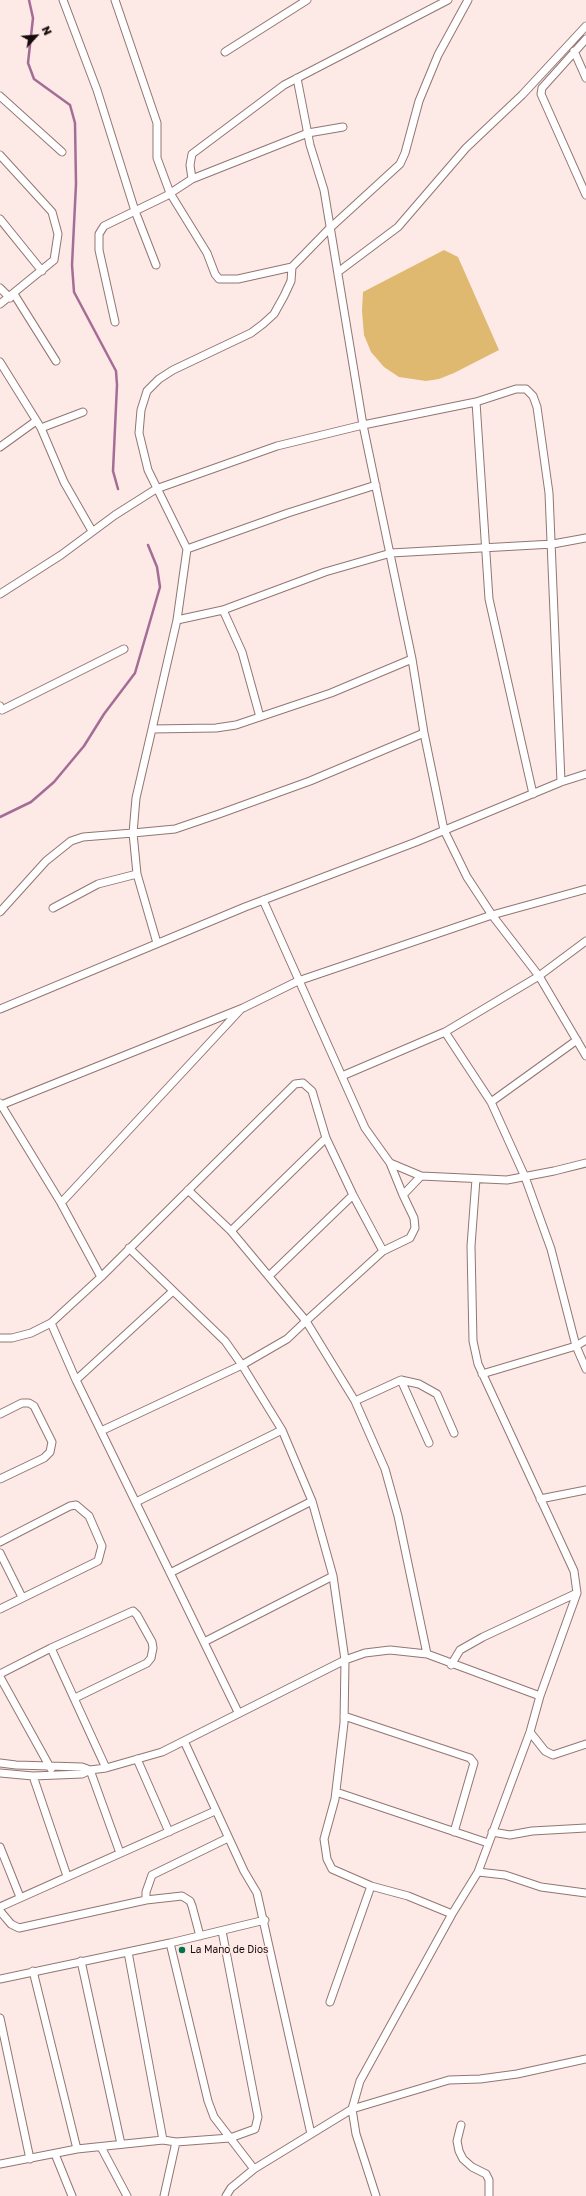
<!DOCTYPE html>
<style>
body{margin:0}
#map{position:relative;width:586px;height:2196px;overflow:hidden;background:#fde9e6;font-family:"Golos Text",sans-serif}
canvas{display:block}
.north{position:absolute;left:16px;top:16px;width:40px;height:40px;-webkit-text-stroke:3px #fde9e6;paint-order:stroke;rotate:64deg;font-size:11px;font-weight:700;line-height:16px;text-align:center;color:#150b0a}
.north::after{content:'';display:block;margin:auto;width:14px;height:18px;background:#150b0a;clip-path:polygon(50% 0,100% 100%,50% 72%,0 100%)}
</style>
<div id="map">
<canvas width="586" height="2196"></canvas>
<div class="north">N</div>
</div>
<script>
const g = document.querySelector('canvas').getContext('2d');
g.lineJoin = 'round';
function fillPath(path, color) { g.fillStyle = color; g.fill(path, 'evenodd'); }
const shape = rows => new Path2D(rows.map(r => 'M' + r).join(''));
function trace(path, color, width, dash) { g.strokeStyle = color; g.lineWidth = width; g.lineCap = dash ? 'butt' : 'round'; g.setLineDash(dash || []); g.stroke(path); }
function write(font, color, halo, rows, align = 'center') {
  g.font = font + ' "Golos Text",sans-serif'; g.lineWidth = 3; g.setLineDash([]); g.textBaseline = 'middle'; g.strokeStyle = halo; g.fillStyle = color; for (const [text, x, y, turn = 0] of rows) {
    g.save(); g.translate(x, y); g.rotate((+turn || 0) * Math.PI / 180); g.textAlign = isNaN(turn) ? turn : align; if (halo) g.strokeText(text, 0, 0); g.fillText(text, 0, 0); g.restore();
  }
}
const green = shape([
 [444,250,458,257,499,350,454,373,439,379,426,381,399,377,384,367,371,352,364,335,362,311,363,292]
]);
const stream = shape([
 [29,0,33,18,28,63,34,79,70,105,75,123,76,184,72,265,74,292,116,371,117,385,113,471,118,489],
 [0,817,31,802,54,782,84,746,104,714,135,673,160,587,157,567,148,545]
]);
const street = shape([
 [63,0,97,90,135,211,156,265],
 [115,0,157,123,157,158,170,193,207,253,215,274,219,279,238,279,292,267],
 [586,39,542,88,541,94,586,195],
 [574,51,586,78],
 [225,52,307,0],
 [297,78,310,145,324,190,363,425,412,659,424,733,444,830,467,877,492,915,539,976,586,1056],
 [0,96,62,152],
 [0,155,52,212,58,234,54,260,0,304],
 [192,179,190,165,192,154,284,85,448,0],
 [0,219,42,271],
 [338,272,398,227,466,148,522,95,586,26],
 [0,288,10,298],
 [14,294,56,361],
 [115,322,99,250,99,234,104,226,166,196,192,179,308,133,343,127],
 [0,362,41,428,64,482,92,531],
 [476,402,489,599,533,794],
 [41,428,83,412],
 [0,447,36,421],
 [187,549,148,470,139,433,141,410,147,391,159,379,173,370,251,333,263,324,274,314,284,296,291,281,292,267,329,229,400,164,405,153,419,101,438,55,468,0],
 [0,594,61,555,115,515,156,489,277,446,363,425,476,402,516,389,526,389,533,396,537,407,549,493,561,782],
 [223,610,242,652,260,717],
 [177,620,187,549,288,513,376,485],
 [0,706,2,710,124,649],
 [152,729,177,620,223,610,325,572,391,553,553,544,586,538],
 [263,900,365,1128,390,1163,403,1195,421,1176],
 [53,908,98,884,137,874],
 [0,912,46,861,71,841,83,837,133,833,136,798,152,729,216,728,236,725,331,693,412,659],
 [157,943,137,874,133,833,175,829,219,814,310,781,424,733],
 [0,1009,245,907,416,842,561,782,586,774],
 [445,1032,491,1102,525,1177,551,1249,576,1346,586,1369],
 [342,1076,445,1032,539,976,586,941],
 [491,1102,577,1040],
 [0,1103,61,1203,101,1277],
 [1,1105,243,1008,298,981,492,915,586,889],
 [390,1163,421,1176,507,1180,554,1171,586,1163],
 [188,1190,231,1231],
 [61,1203,241,1009],
 [383,1251,306,1321,355,1401,385,1469,398,1516,427,1654],
 [269,1276,353,1195,383,1251,410,1238,415,1228,414,1218,403,1195],
 [51,1323,76,1380,238,1712],
 [0,1338,12,1338,31,1333,51,1323,101,1277,295,1084,303,1083,312,1091,326,1138,353,1195],
 [482,1374,576,1346,586,1340],
 [76,1380,173,1291],
 [401,1380,429,1443],
 [355,1401,401,1380,419,1384,437,1394,454,1433],
 [0,1414,22,1403,29,1403,34,1406,52,1442,50,1452,44,1458,0,1479],
 [101,1431,242,1365,225,1341,129,1248],
 [540,1499,586,1490],
 [136,1502,282,1430,242,1365,287,1339,306,1321,231,1231,326,1138],
 [0,1542,70,1506,76,1505,89,1516,102,1546,98,1561,0,1609],
 [0,1553,22,1597],
 [170,1573,312,1501,282,1430],
 [333,1576,345,1660,344,1723,335,1799,324,1839,327,1859,332,1869,371,1886,408,1896,452,1914],
 [204,1642,333,1576,312,1501],
 [51,1648,106,1768],
 [451,1665,460,1650,483,1637,577,1593],
 [0,1674,51,1648,133,1611,137,1615,152,1642,153,1648,151,1658,147,1663,75,1698],
 [0,1677,51,1769],
 [344,1716,470,1758,474,1763,454,1832],
 [530,1732,545,1751,553,1755,586,1744],
 [184,1741,244,1871,257,1893,311,2134],
 [137,1759,169,1832],
 [0,1763,16,1765,82,1767,90,1770,120,1853],
 [0,1773,33,1776,82,1774,90,1770,106,1768,162,1752,345,1660,365,1653,390,1650,427,1654,540,1696],
 [33,1776,67,1876],
 [336,1792,488,1843],
 [492,1832,510,1835,532,1831,586,1828],
 [0,1847,20,1897],
 [478,1872,505,1875,541,1887,586,1893],
 [146,1900,146,1892,152,1875,228,1838],
 [0,1907,215,1811],
 [0,1911,11,1924,19,1928,146,1900,182,1896,190,1901,192,1906,200,1936],
 [170,1943,208,2101,214,2117,254,2169],
 [128,1952,163,2140],
 [81,1961,121,2144],
 [33,1971,77,2149],
 [0,1979,170,1943,265,1920],
 [330,2002,371,1886],
 [0,2018,30,2159],
 [461,2125,457,2141,459,2151,463,2159,472,2167,486,2174,489,2180,489,2196],
 [101,2147,127,2196],
 [55,2154,72,2196],
 [0,2164,77,2149,163,2140,176,2142,230,2138,255,2129,258,2117,222,1931],
 [164,2196,176,2142],
 [226,2196,231,2188,254,2169,352,2109,449,2080,480,2079,517,2074,586,2059],
 [376,2196,356,2134,352,2109,360,2081,452,1914,478,1872,530,1732,540,1696,577,1593,574,1571,478,1364,473,1341,471,1246,476,1179]
]);
const markers = [
 [182,1950,4,"#01734c"]
];
const poiNames = [
 ["La Mano de Dios",190,1950]
];
fillPath(green, '#e0b971');
trace(stream, '#a46d96', 2.5);
trace(street, '#927672', 9);
trace(street, '#fff', 7);
for (const [x, y, r, color] of markers) { const dot = new Path2D(); dot.arc(x, y, r, 0, 2 * Math.PI); g.fillStyle = color; g.fill(dot); trace(dot, '#fde9e6', 1.5); }
write('10px', '#150b0a', '#fde9e6', poiNames, 'left');
</script>
